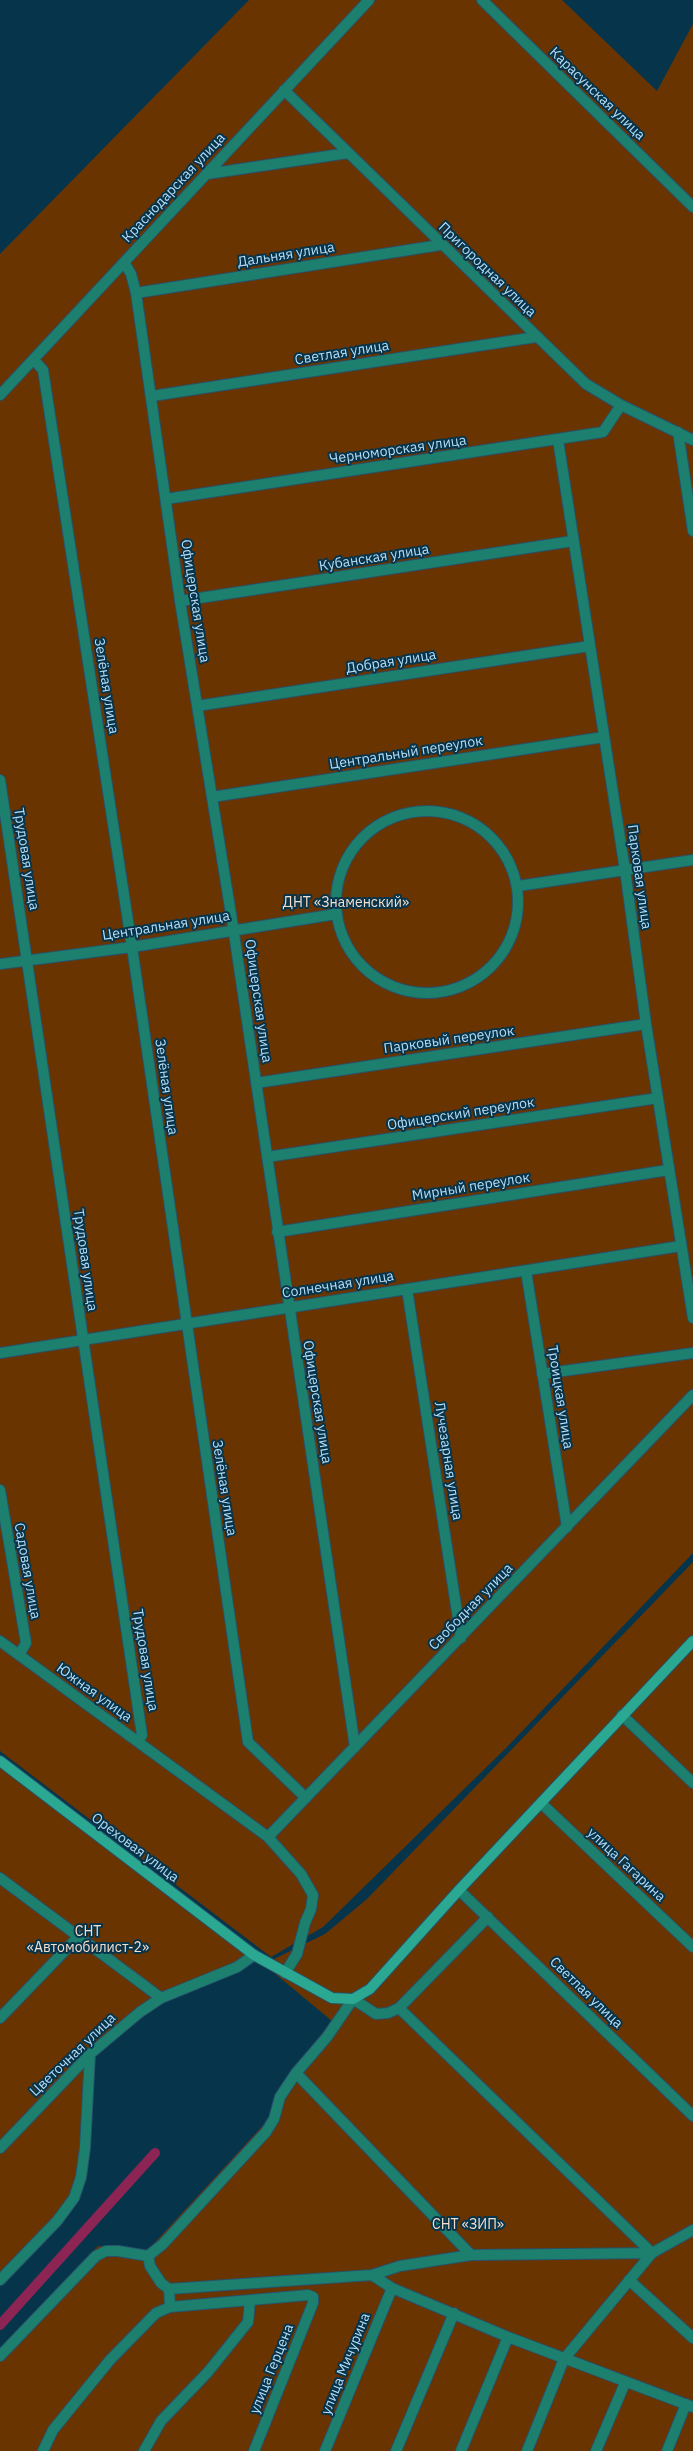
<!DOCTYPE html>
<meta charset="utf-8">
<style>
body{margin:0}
canvas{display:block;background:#06344b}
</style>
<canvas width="693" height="2451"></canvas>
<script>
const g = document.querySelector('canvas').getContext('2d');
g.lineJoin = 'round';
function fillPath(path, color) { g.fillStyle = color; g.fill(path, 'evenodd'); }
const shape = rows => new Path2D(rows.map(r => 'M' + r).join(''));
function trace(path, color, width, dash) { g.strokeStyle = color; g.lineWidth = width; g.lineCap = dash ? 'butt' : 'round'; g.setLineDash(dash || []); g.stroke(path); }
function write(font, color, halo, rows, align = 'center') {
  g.font = font + ' "IBM Plex Sans",sans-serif'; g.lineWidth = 4; g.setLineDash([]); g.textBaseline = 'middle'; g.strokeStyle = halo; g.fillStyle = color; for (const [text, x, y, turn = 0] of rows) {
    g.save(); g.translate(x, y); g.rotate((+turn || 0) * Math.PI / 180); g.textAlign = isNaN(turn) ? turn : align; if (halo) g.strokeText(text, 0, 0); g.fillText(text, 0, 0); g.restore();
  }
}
const green = shape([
 [249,0,562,0,657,91,693,24,693,1553,506,1748,323,1927,271,1957,0,1751,0,254],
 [693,1562,693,2451,0,2451,0,2349,98,2246,148,2250,269,2119,280,2086,332,2021,266,1966,276,1958,325,1934,367,1899],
 [0,1761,254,1955,161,1998,90,2054,85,2148,74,2198,0,2280]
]);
const canal = shape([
 [0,2325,155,2153]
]);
const street = shape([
 [482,0,693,207],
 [284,90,586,384,621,405,693,440],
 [207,174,348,153],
 [124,262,131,274,136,293,180,601,232,920,355,1747],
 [136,293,440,245],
 [34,360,43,370,132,947,248,1742,306,1798],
 [0,395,369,0],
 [152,396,536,337],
 [678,432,693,531],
 [558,440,625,870,646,1024,693,1318],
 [166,499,603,432,621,405],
 [180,601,573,541],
 [197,706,590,646],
 [0,780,142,1735,138,1742],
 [212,797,604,737],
 '336 902a91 91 0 1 1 182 0a91 91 0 1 1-182 0Z',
 [518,886,693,860],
 [0,964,132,947,336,914],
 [256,1083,646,1024],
 [267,1157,658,1098],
 [277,1232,668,1170],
 [526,1271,567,1527],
 [407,1289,461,1638],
 [0,1353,681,1246],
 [542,1374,693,1353],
 [0,1490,26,1643,19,1655],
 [0,1641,268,1837,301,1874,313,1895,311,1909,305,1923,297,1954,285,1973],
 [622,1715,693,1783],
 [541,1803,693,1947],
 [268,1837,693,1395],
 [0,1878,161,1998],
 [459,1890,693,2116],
 [399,2008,488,1917],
 [0,2018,79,1936],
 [296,2073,471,2255],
 [0,2148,90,2054,140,2012,161,1998,237,1967,254,1955],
 [148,2256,150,2266,161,2283,169,2289,372,2275,392,2288,508,2337,693,2407],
 [372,2275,400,2266,471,2255,652,2253],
 [0,2280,57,2221,74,2198,81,2177,85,2148,90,2054],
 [629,2280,693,2338],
 [170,2307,308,2295,313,2297,313,2303,254,2451],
 [0,2356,96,2256,106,2251,118,2251,148,2256,163,2244,266,2132,274,2119,280,2097,296,2073,327,2037,353,1999,376,2014,388,2013,399,2008,652,2253],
 [43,2451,53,2430,110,2360,156,2313,170,2307,169,2289],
 [144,2451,161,2421,208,2372,248,2322,250,2301],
 [325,2451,392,2288],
 [396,2451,454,2313],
 [461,2451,508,2337],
 [527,2451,564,2359,652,2253,693,2230],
 [596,2451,625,2383],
 [667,2451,686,2404]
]);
const secondary = shape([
 [0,1761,254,1955,332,1998,353,1999,370,1989,459,1890,693,1641]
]);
const streetNames = [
 ["Карасунская улица",597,94,44],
 ["Краснодарская улица",174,188,-47],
 ["Дальняя улица",286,255,-9],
 ["Пригородная улица",487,270,44],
 ["Светлая улица",342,353,-9],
 ["Черноморская улица",398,450,-8],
 ["Кубанская улица",374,558,-9],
 ["Офицерская улица",195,601,81],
 ["Добрая улица",391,662,-9],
 ["Зелёная улица",106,686,81],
 ["Центральный переулок",406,753,-9],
 ["Трудовая улица",26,859,81],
 ["Парковая улица",639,877,82],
 ["Центральная улица",166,926,-9],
 ["Офицерская улица",258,1001,82],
 ["Парковый переулок",449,1040,-8],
 ["Зелёная улица",166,1087,82],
 ["Офицерский переулок",461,1114,-9],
 ["Мирный переулок",471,1187,-9],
 ["Трудовая улица",85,1260,82],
 ["Солнечная улица",338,1285,-9],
 ["Троицкая улица",560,1397,81],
 ["Офицерская улица",317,1402,81],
 ["Лучезарная улица",448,1461,81],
 ["Зелёная улица",224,1488,81],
 ["Садовая улица",27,1571,80],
 ["Свободная улица",471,1607,-46],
 ["Трудовая улица",145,1660,81],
 ["Южная улица",94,1693,36],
 ["Ореховая улица",135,1848,37],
 ["улица Гагарина",626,1865,43],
 ["Светлая улица",586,1993,44],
 ["Цветочная улица",73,2055,-44],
 ["улица Мичурина",346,2364,-68],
 ["улица Герцена",272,2369,-68]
];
const parkNames = [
 ["ДНТ «Знаменский»",346,903],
 ["СНТ",88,1932],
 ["«Автомобилист-2»",88,1948],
 ["СНТ «ЗИП»",468,2225]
];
fillPath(green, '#6a3400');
trace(canal, '#8c2454', 10);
trace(street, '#26526a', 12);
trace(secondary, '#26526a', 12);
trace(street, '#1d806e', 10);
trace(secondary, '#2ba891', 10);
write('14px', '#b7dcf5', '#06344b', streetNames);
write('14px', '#f6decd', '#06344b', parkNames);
</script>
